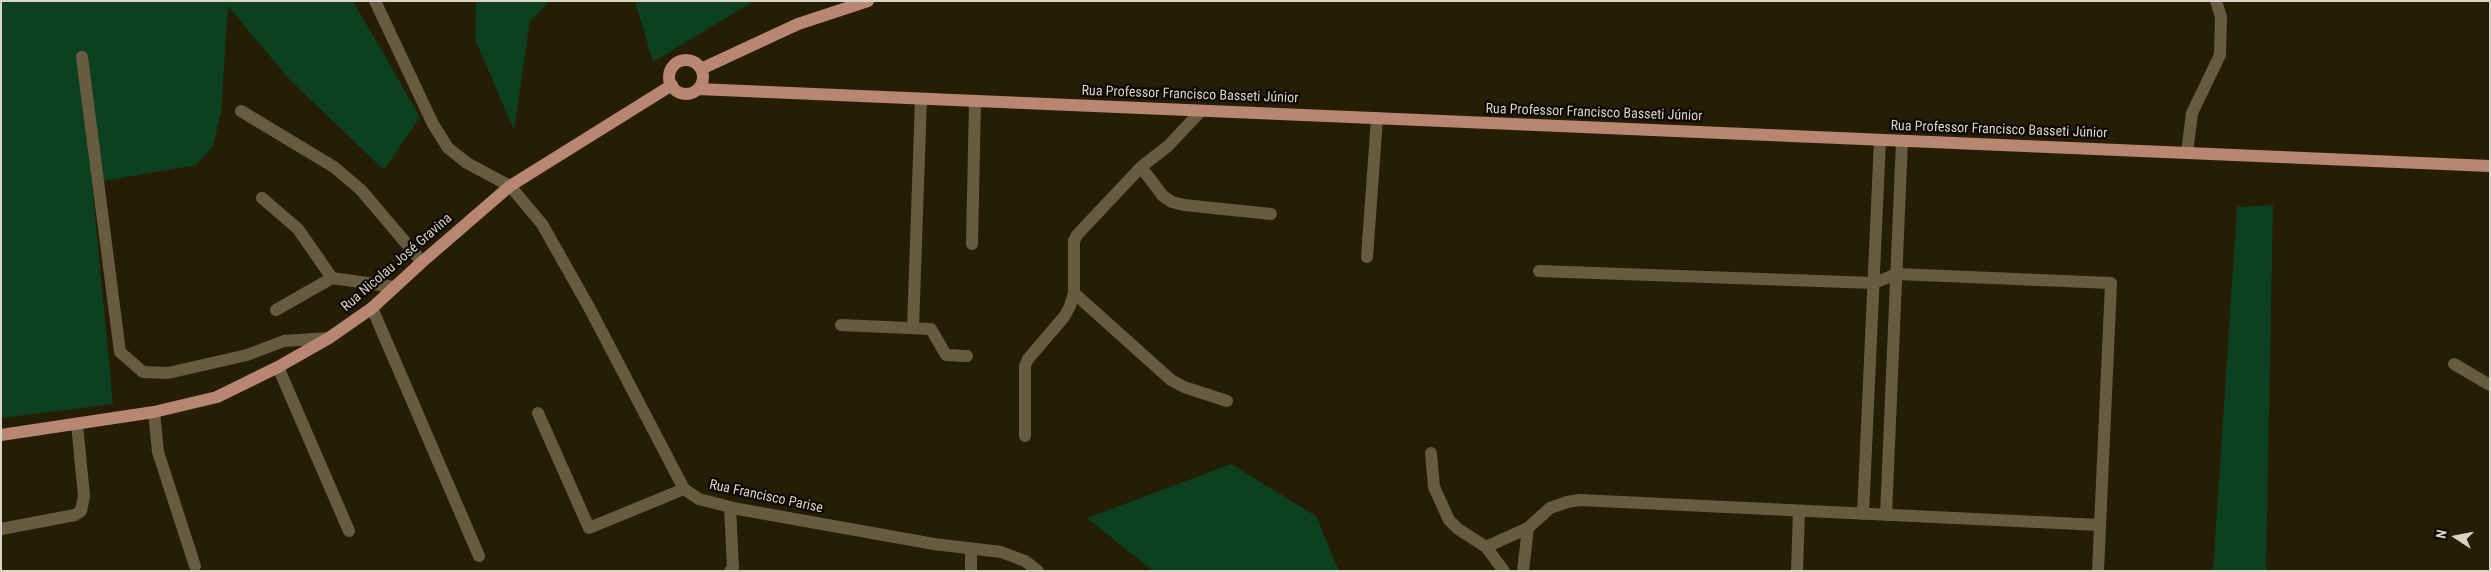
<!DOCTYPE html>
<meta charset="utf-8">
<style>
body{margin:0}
#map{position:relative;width:2491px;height:572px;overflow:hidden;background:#261d05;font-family:"Roboto Condensed",sans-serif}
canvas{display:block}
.frame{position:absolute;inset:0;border:2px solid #dad4c6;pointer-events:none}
.north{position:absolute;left:2431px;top:512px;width:50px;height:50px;-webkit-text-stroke:4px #0c0802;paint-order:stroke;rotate:281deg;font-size:14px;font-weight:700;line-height:20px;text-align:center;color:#dad4c6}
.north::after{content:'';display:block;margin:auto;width:18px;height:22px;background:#dad4c6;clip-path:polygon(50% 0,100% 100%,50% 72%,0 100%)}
</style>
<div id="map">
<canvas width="2491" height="572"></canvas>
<div class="frame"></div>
<div class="north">N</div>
</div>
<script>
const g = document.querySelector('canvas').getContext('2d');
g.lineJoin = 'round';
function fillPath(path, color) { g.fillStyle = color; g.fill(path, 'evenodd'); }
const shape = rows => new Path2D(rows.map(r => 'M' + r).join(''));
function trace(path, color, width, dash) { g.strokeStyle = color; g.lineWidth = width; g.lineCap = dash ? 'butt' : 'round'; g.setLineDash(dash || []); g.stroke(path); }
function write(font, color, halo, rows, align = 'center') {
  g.font = font + ' "Roboto Condensed",sans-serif'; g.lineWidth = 4.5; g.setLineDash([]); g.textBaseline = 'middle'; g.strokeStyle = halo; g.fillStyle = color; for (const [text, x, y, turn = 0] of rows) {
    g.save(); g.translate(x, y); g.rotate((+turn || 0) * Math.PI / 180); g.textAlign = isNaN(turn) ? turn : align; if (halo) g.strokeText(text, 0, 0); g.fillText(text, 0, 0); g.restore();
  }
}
const green = shape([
 [1,1,353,1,420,117,384,170,290,80,228,6,221,113,213,146,196,165,92,183,113,404,1,418],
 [476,1,550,1,530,21,514,130,475,39],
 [635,1,754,1,653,62],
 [2273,205,2266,571,2213,571,2237,207],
 [1231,464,1316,516,1339,571,1153,571,1087,518]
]);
const minor = shape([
 [375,1,433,124,448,148,467,163,510,186,542,224,590,309,684,489,699,499,738,509,934,544,1001,552,1025,561,1038,571],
 [82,57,120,352,143,372,168,373,247,355,284,341,329,338],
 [241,111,334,167,361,190,422,262],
 [2187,153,2192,113,2220,55,2221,17,2216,1],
 [1141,167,1163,196,1172,202,1184,205,1271,214],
 [262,198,298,229,332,278,276,310],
 [972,244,975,101],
 [1367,257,1377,118],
 [1539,271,1874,283,1897,274,2111,283,2098,571],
 [332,278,395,287],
 [1074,293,1171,380,1184,387,1227,401],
 [372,308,479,556],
 [841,325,931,329,946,355,967,356],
 [913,328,921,99],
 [2454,364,2490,385],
 [278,367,349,531],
 [154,412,158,452,195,566],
 [538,413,589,528,684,489],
 [1025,436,1025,366,1028,359,1064,317,1070,306,1074,293,1074,241,1077,235,1141,167,1168,146,1201,111],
 [1431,453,1434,487,1449,520,1458,529,1486,547,1504,571],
 [1863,514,1880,140],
 [1886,515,1902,141],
 [1,529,75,515,81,511,84,496,77,424],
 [1486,547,1528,528,1550,508,1567,502,1580,500,2100,525],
 [971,549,971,571],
 [730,571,733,568,730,507],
 [1523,571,1528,528],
 [1797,571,1799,511]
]);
const major = shape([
 '669 77a17 17 0 1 1 34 0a17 17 0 1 1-34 0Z',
 [701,69,798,24,868,1],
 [698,89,2490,166],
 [1,435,154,412,217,397,278,367,329,338,372,308,422,262,510,186,672,85]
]);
const streetNames = [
 ["Rua Professor Francisco Basseti Júnior",1190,95,2],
 ["Rua Professor Francisco Basseti Júnior",1594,113,2],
 ["Rua Professor Francisco Basseti Júnior",1999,130,2],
 ["Rua Nicolau José Gravina",397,263,-41],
 ["Rua Francisco Parise",766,497,12]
];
fillPath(green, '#0d3f21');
trace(minor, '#675c42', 12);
trace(major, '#b98672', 12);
write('14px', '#dad4c6', '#0c0802', streetNames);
</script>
